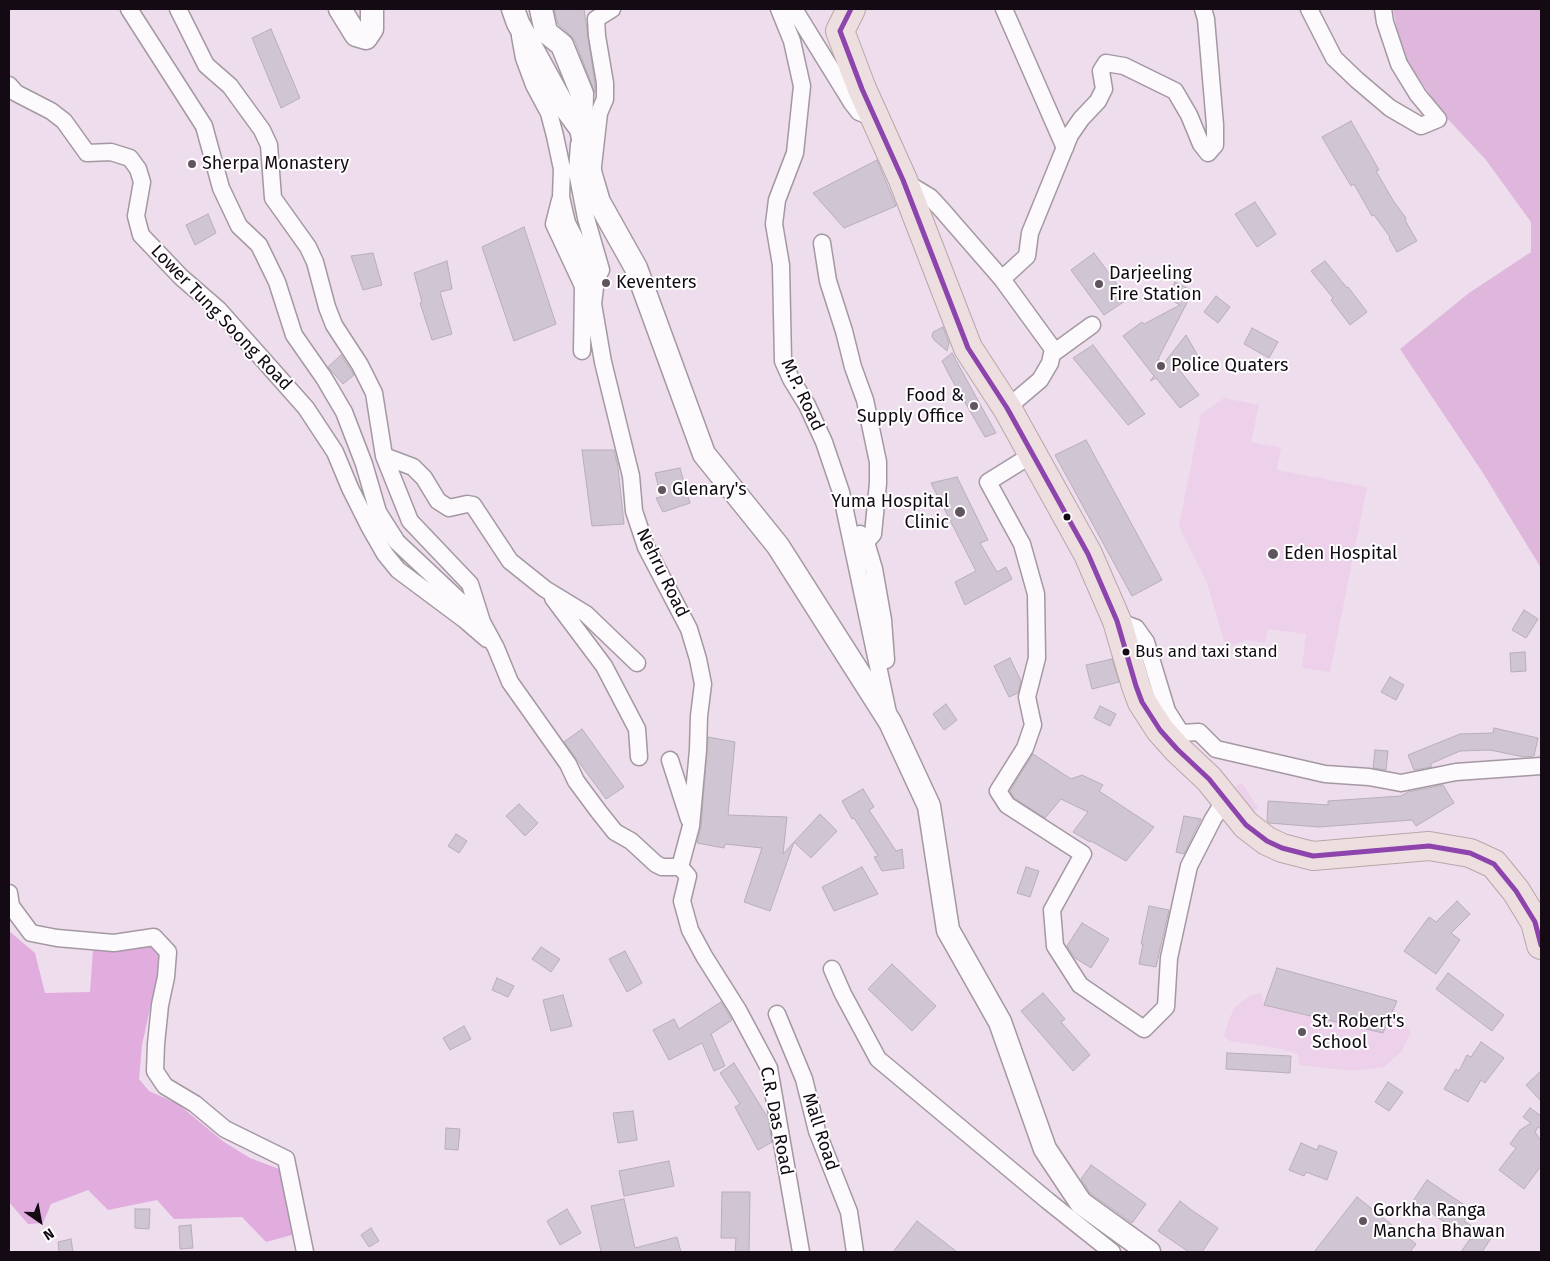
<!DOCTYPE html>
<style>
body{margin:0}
#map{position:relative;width:1550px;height:1261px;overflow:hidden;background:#eeddec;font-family:"Fira Sans",sans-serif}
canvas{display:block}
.frame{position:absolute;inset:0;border:10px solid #130a13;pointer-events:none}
.north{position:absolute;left:15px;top:1196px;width:50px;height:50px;-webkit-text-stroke:4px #fff;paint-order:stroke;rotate:147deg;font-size:14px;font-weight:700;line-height:20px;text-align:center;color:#130a13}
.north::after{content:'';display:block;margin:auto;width:18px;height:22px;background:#130a13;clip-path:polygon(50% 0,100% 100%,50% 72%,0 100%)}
</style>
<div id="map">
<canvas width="1550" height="1261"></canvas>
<div class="frame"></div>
<div class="north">N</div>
</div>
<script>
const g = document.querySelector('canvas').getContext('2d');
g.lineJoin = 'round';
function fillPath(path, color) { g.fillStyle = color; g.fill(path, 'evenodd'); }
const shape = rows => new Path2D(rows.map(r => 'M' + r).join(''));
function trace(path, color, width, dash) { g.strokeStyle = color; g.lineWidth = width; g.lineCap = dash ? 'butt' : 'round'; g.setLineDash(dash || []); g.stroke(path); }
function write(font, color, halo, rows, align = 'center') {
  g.font = font + ' "Fira Sans",sans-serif'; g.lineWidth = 4; g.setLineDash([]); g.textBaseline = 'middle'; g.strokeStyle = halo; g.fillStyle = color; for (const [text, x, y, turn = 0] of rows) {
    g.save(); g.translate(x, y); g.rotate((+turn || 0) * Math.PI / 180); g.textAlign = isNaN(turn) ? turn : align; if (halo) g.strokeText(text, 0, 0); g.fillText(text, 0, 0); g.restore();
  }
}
const built = shape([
 [1224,398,1259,405,1251,442,1281,448,1277,470,1367,487,1330,672,1302,668,1306,634,1268,629,1265,643,1245,640,1226,648,1207,583,1179,526,1201,414],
 [1242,783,1258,808,1248,814,1232,789],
 [1261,993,1264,1005,1383,1033,1394,1008,1411,1032,1402,1051,1384,1067,1352,1071,1299,1065,1298,1054,1282,1049,1230,1041,1224,1036,1230,1017,1235,1007,1251,995]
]);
const green = shape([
 [1393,9,1541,9,1541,568,1483,473,1400,349,1469,293,1531,252,1531,222,1486,160,1444,115,1402,54]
]);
const forest = shape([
 [9,931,35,953,45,993,90,992,93,950,119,949,150,945,162,955,142,1045,139,1079,149,1091,178,1104,224,1142,250,1158,279,1169,287,1189,292,1235,266,1242,242,1217,174,1219,157,1200,108,1210,88,1190,51,1204,43,1223,28,1224,9,1202]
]);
const building = shape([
 [554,9,584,9,595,84,595,93,575,41,570,35,558,24,554,9],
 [271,29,300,98,281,108,252,38,271,29],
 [1351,121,1379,170,1376,171,1394,202,1406,218,1405,220,1417,241,1397,252,1389,238,1390,237,1374,215,1372,216,1354,184,1351,186,1322,137,1351,121],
 [877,160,896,206,844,228,813,193,877,160],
 [1255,202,1276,234,1257,247,1235,214,1255,202],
 [208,214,216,233,195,245,186,225,208,214],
 [524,227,556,324,514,341,482,247,524,227],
 [373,253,382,285,363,290,351,256,373,253],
 [1094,253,1128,299,1104,315,1071,270,1094,253],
 [447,261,452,289,440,292,452,334,432,340,420,303,422,302,414,273,447,261],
 [1325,261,1347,288,1348,287,1367,312,1350,325,1331,300,1333,298,1311,271,1325,261],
 [1175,282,1193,291,1158,359,1164,363,1186,335,1198,356,1177,367,1199,395,1180,408,1156,378,1150,381,1154,376,1123,336,1142,322,1144,324,1180,305,1167,298,1175,282],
 [1216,296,1230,307,1218,323,1204,312,1216,296],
 [943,327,949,343,947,351,934,340,932,336,933,332,943,327],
 [1252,328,1278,342,1269,358,1244,344,1252,328],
 [1093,345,1145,414,1128,425,1073,358,1093,345],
 [952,353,964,375,996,433,985,437,952,380,942,361,952,353],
 [341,355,354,375,343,384,328,367,341,355],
 [1086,440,1162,580,1132,596,1055,455,1086,440],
 [582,450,614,450,618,467,624,524,592,526,582,450],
 [680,468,690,503,663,512,656,498,661,497,655,473,680,468],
 [957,477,988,540,980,543,997,572,1006,567,1012,579,965,605,955,582,976,571,931,483,957,477],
 [1524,610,1538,619,1526,638,1512,630,1524,610],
 [1525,652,1526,671,1511,672,1510,653,1525,652],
 [1010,658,1021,681,1018,693,1009,697,994,666,1010,658],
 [1112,659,1119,682,1092,689,1086,665,1112,659],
 [1390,677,1404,685,1396,700,1381,692,1390,677],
 [946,704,957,720,944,730,933,714,946,704],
 [1100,706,1116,714,1110,726,1094,718,1100,706],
 [1494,728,1538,738,1534,756,1524,757,1490,750,1460,751,1430,764,1432,767,1414,770,1408,755,1460,734,1493,733,1494,728],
 [582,729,624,787,606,799,564,742,582,729],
 [708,737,735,742,728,815,787,817,783,854,820,814,837,831,811,858,794,842,770,911,744,902,762,848,725,844,724,848,697,843,701,827,708,737],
 [1375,750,1388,751,1386,770,1373,768,1375,750],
 [1033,754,1071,779,1082,775,1103,785,1099,791,1154,827,1126,861,1091,841,1090,842,1073,832,1088,812,1061,799,1045,818,1014,798,1010,791,1033,754],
 [1443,785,1454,803,1416,826,1412,820,1319,827,1269,823,1267,821,1268,801,1328,805,1328,801,1401,796,1408,792,1443,785],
 [863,789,874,807,869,810,896,851,902,849,904,868,882,871,874,857,878,856,854,818,852,819,842,801,863,789],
 [519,804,538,823,525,836,506,816,519,804],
 [1184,816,1201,819,1184,854,1176,852,1184,816],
 [456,834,467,841,459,853,448,846,456,834],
 [862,867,878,894,834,911,822,887,862,867],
 [1026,867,1039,871,1030,897,1017,893,1026,867],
 [1457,901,1470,914,1451,933,1460,940,1436,974,1404,951,1429,917,1436,922,1457,901],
 [1149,906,1169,910,1156,967,1139,964,1143,944,1141,944,1149,906],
 [1082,923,1109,939,1091,968,1075,958,1067,946,1082,923],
 [541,947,560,959,551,972,532,959,541,947],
 [625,951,642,983,627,992,609,959,625,951],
 [892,964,936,1006,912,1031,868,989,892,964],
 [1277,968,1397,1001,1383,1033,1264,1005,1277,968],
 [1448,973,1504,1015,1492,1031,1436,989,1448,973],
 [497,978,514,986,508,997,492,990,497,978],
 [1043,993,1065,1019,1061,1022,1090,1055,1073,1071,1021,1011,1043,993],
 [563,995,572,1026,551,1031,543,1000,563,995],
 [721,1002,732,1020,711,1034,725,1066,714,1071,702,1043,669,1060,653,1030,674,1019,679,1029,721,1002],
 [464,1026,471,1039,450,1050,443,1038,464,1026],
 [1481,1042,1504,1058,1485,1083,1481,1080,1468,1102,1444,1089,1456,1069,1459,1071,1467,1055,1471,1057,1481,1042],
 [1227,1053,1291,1056,1290,1073,1226,1069,1227,1053],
 [734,1063,768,1118,772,1142,758,1150,735,1107,740,1104,720,1073,734,1063],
 [1541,1071,1541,1101,1526,1085,1541,1071],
 [1388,1082,1403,1092,1389,1111,1375,1102,1388,1082],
 [1530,1108,1541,1116,1541,1129,1538,1127,1535,1132,1541,1141,1541,1166,1524,1189,1499,1170,1516,1148,1510,1144,1520,1130,1531,1123,1523,1117,1530,1108],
 [633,1111,637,1140,618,1143,613,1113,633,1111],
 [446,1128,460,1129,458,1150,445,1149,446,1128],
 [1301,1143,1317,1150,1319,1145,1337,1152,1327,1180,1306,1172,1304,1176,1289,1170,1301,1143],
 [669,1161,674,1186,624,1196,619,1171,669,1161],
 [1091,1165,1146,1204,1132,1223,1090,1193,1081,1179,1091,1165],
 [1427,1180,1472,1210,1464,1221,1491,1238,1482,1252,1461,1252,1470,1239,1413,1201,1427,1180],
 [722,1192,750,1192,749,1252,735,1252,736,1238,721,1238,722,1192],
 [1357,1197,1416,1244,1410,1252,1314,1252,1357,1197],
 [624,1199,635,1248,677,1237,681,1252,601,1252,591,1206,624,1199],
 [1180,1201,1190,1209,1218,1228,1202,1252,1189,1252,1158,1231,1180,1201],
 [135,1209,150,1209,149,1229,135,1228,135,1209],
 [567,1209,581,1233,560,1245,547,1221,567,1209],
 [917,1221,957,1252,893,1252,917,1221],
 [191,1225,193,1248,180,1249,179,1226,191,1225],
 [371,1228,379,1241,369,1247,361,1235,371,1228],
 [71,1239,73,1252,59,1252,58,1242,71,1239]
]);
const street = shape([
 [129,9,204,126,221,188,239,226,259,245,277,282,294,335,324,378,344,412,364,464,378,512,397,542,479,619],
 [178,9,206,65,230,86,262,130,269,145,273,198,308,247,315,262,327,307,334,325,360,365,374,393,384,456,410,521,470,584,482,622,496,648,510,682,568,764,576,781,599,812,615,832,631,841,656,864,662,867,680,867,688,876,682,901,690,930,704,956,738,1010,769,1068,801,1252],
 [779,9,792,41,802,86,795,153,777,200,774,224,781,265,783,361,791,379,807,405,824,442,841,492,888,713],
 [794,9,852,103,859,112,874,118],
 [1004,9,1065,148],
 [1309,9,1334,58,1357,80,1390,108,1421,126,1438,119,1418,95,1399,64,1385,22,1383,9],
 [520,36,524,58,534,85,549,113,555,136,562,169,561,197,567,223,596,279],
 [9,85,16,93,51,111,64,121,87,153,111,152,130,158,138,169,142,182,136,216,141,235,181,277,219,310,306,408,335,452,350,488,369,526,385,554,398,570,465,620,487,639],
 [579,144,577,172,586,218,601,270,596,279,593,304,603,362,631,476,634,511,646,547,689,629,698,659,703,684,699,716,698,750,691,826,680,867],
 [593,166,599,113,605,99,605,83,597,36,596,19,612,9],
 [905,182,930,197,942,210,1002,279,1053,349,1050,363,1040,380,1007,408],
 [560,200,554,224,583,286,582,351],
 [822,243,828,281,844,331,853,367,865,400,878,462,878,483,873,534,866,542],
 [1002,279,1027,256,1030,233,1070,135,1081,119,1098,101,1104,89,1101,71,1106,63,1124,66,1175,91,1189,115,1201,144,1208,153,1215,145,1215,125,1206,19,1203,9],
 [1052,354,1092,325],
 [1033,454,988,482,1022,544,1036,594,1037,658,1027,697,1033,725,1025,748,998,791,1007,805,1083,854,1052,910,1055,946,1080,985,1144,1029,1166,1007,1169,958,1189,866,1213,819,1225,800],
 [384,456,413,467,424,478,438,501,449,508,467,504,473,505,510,561,545,589,586,614,637,663],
 [860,534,866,542,874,569,883,620,886,660],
 [553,598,604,666,637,729,639,757],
 [1117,621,1136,628,1146,642,1167,711,1181,733,1199,732,1216,749,1325,774,1369,777,1401,783,1456,772,1541,766],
 [670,760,689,819],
 [9,893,11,906,31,933,57,938,114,943,154,937,168,952,166,977,160,1005,156,1044,155,1071,165,1086,195,1104,225,1129,286,1159,305,1252],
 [832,969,843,994,878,1059,1048,1201,1112,1252],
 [777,1014,804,1079,817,1131,849,1212,855,1252]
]);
const secondary = shape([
 [340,9,356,35,366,38,372,29,372,9],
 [513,9,518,23,562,103,581,129],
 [541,9,546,32,562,45,582,94,581,129,591,175,599,202,636,268,704,454,778,546,890,722,929,806,948,930,1000,1022,1045,1149,1081,1203,1149,1252]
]);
const highway = shape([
 [851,9,840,31,862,89,903,180,968,348,1007,408,1088,554,1117,621,1136,686,1142,702,1160,730,1177,749,1209,779,1246,825,1267,841,1282,848,1313,856,1429,846,1470,853,1494,864,1516,891,1535,922,1541,945]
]);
const bus1 = shape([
 [851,9,840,31,862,89,903,180,968,348,1007,408,1088,554,1117,621,1136,686,1142,702,1160,730,1177,749,1209,779,1246,825,1267,841,1282,848,1313,856,1429,846,1470,853,1494,864,1516,891,1535,922,1541,945]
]);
const markers = [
 [192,164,5,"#60545f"],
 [606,283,5,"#60545f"],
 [1099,284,5,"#60545f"],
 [1161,366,5,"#60545f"],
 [974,406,5,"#60545f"],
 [662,490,5,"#60545f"],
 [960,512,6,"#60545f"],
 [1067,517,4.5,"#130a13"],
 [1273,554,6,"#60545f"],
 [1126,652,4.5,"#130a13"],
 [1302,1032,5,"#60545f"],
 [1363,1221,5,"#60545f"]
];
const busNames = [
 ["Bus and taxi stand",1135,652]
];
const poiNames = [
 ["Sherpa Monastery",202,164],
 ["Darjeeling",1109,274],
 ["Fire Station",1109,295],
 ["Keventers",616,283],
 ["Police Quaters",1171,366],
 ["Food &",964,396,"right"],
 ["Supply Office",964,417,"right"],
 ["Glenary's",672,490],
 ["Yuma Hospital",949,502,"right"],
 ["Clinic",949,523,"right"],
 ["Eden Hospital",1284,554],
 ["St. Robert's",1312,1022],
 ["School",1312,1043],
 ["Gorkha Ranga",1373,1211],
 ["Mancha Bhawan",1373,1232]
];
const streetNames = [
 ["Lower Tung Soong Road",221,318,46],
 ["M.P. Road",802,395,65],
 ["Nehru Road",662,573,64],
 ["C.R. Das Road",776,1121,79],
 ["Mall Road",820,1132,72]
];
fillPath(built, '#edd1ea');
fillPath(green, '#dfb7dc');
fillPath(forest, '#e1acde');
fillPath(building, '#d0c5d2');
trace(building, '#b8adba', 1);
trace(street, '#a498a3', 19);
trace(secondary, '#a498a3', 25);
trace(highway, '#baa5ab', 30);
trace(street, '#fcfafc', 16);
trace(secondary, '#fcfafc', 22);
trace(highway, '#eddfdf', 28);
trace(bus1, '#8e44ad', 5);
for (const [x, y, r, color] of markers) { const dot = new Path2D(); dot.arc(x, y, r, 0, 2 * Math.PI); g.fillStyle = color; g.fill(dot); trace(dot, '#fff', 2); }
write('17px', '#130a13', '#fff', busNames, 'left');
write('18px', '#130a13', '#fff', poiNames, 'left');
write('18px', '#130a13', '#fff', streetNames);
</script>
